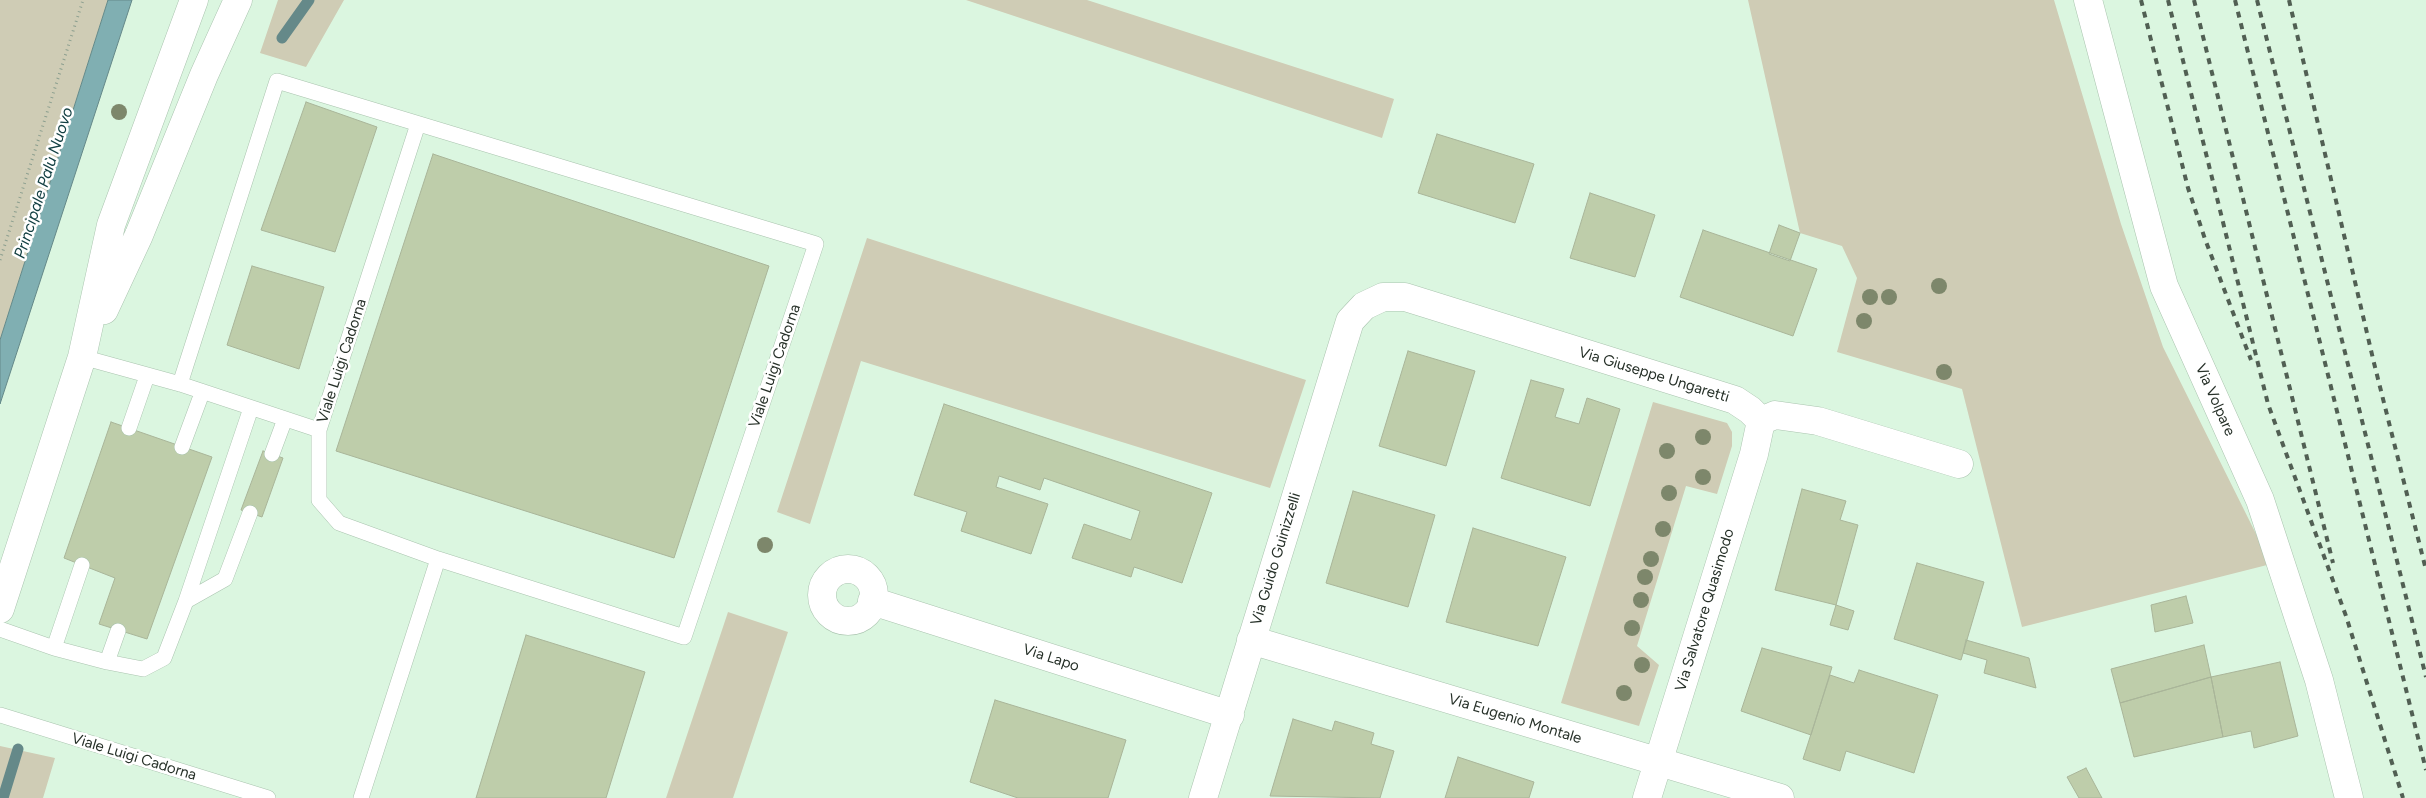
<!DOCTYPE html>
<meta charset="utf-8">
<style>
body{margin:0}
canvas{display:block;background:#dbf6e0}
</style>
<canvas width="2426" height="798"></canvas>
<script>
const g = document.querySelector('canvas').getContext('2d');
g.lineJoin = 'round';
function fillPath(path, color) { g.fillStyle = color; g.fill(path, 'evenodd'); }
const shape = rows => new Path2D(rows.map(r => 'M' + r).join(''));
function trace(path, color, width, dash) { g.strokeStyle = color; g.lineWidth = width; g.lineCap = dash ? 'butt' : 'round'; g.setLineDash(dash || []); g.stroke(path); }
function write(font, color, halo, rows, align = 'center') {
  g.font = font + ' Figtree,sans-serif'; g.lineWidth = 5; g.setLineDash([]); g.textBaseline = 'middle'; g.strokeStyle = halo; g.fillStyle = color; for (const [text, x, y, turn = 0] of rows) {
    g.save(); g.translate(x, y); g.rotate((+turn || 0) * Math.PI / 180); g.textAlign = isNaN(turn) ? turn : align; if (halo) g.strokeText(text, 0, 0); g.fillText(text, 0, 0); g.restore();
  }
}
const green = shape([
 [0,0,108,0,0,340],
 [278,0,344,0,306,67,260,53],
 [966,0,1087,0,1394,99,1382,138],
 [1748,0,2054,0,2121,224,2163,347,2271,564,2022,627,1962,389,1837,352,1857,278,1842,246,1800,233],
 [867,238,1306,380,1270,488,861,361,810,524,777,512],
 [1653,402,1727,423,1732,432,1732,446,1717,494,1686,486,1637,646,1659,665,1639,726,1561,703],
 [728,612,788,632,733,798,666,798],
 [0,746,55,758,43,798,0,798]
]);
const water = shape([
 [108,0,132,0,0,404,0,340,108,0]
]);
const stream = shape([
 [282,38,309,0],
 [3,798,18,749]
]);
const building = shape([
 [306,102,377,127,335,252,261,230,306,102],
 [1437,134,1534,164,1515,223,1418,193,1437,134],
 [433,154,769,266,674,558,336,451,433,154],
 [1590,193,1655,215,1635,277,1570,258,1590,193],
 [1779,225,1800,233,1790,261,1769,254,1779,225],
 [1703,230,1817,269,1793,336,1680,297,1703,230],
 [252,266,324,287,299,369,227,345,252,266],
 [1408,351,1475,371,1446,466,1379,446,1408,351],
 [1531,380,1564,389,1555,417,1579,424,1587,398,1620,409,1590,506,1501,478,1531,380],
 [944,404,1212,493,1182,583,1134,567,1131,577,1072,558,1084,524,1131,540,1140,511,1044,478,1040,490,999,476,996,487,1048,504,1031,554,961,531,967,512,914,495,944,404],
 [111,422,212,457,147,639,99,624,115,578,64,558,111,422],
 [263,451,283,458,262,517,241,510,263,451],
 [1802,489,1846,501,1840,520,1858,525,1836,605,1775,590,1802,489],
 [1353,491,1435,515,1408,607,1326,583,1353,491],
 [1473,528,1566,557,1538,646,1446,622,1473,528],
 [1917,563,1984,582,1961,660,1894,639,1917,563],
 [2186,596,2193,623,2155,632,2151,605,2186,596],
 [1836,605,1854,611,1848,630,1830,625,1836,605],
 [526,635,645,672,606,798,476,798,526,635],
 [1966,640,2029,658,2036,688,1984,673,1987,660,1963,653,1966,640],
 [2204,645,2211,677,2120,703,2111,669,2204,645],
 [1762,648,1832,667,1811,735,1741,711,1762,648],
 [2280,662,2298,736,2254,748,2251,731,2223,737,2211,677,2280,662],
 [1859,670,1938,695,1914,773,1846,751,1840,771,1803,759,1830,675,1854,683,1859,670],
 [2211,677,2223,737,2134,757,2120,703,2211,677],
 [995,700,1126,740,1108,798,1018,798,970,782,995,700],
 [1293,719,1332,731,1335,721,1374,733,1371,744,1394,751,1380,798,1270,796,1293,719],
 [1458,757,1534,782,1529,798,1445,798,1458,757],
 [2086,768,2102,798,2079,798,2067,777,2086,768]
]);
const path = shape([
 [0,260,83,0]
]);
const lane = shape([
 [418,124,319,430,319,500,339,523,438,559],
 [82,357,180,384,319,430],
 [180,384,277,81,816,244,684,637,438,559,361,798],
 [129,428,147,376],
 [182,447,202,393],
 [272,454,285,419],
 [186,601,251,408],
 [0,629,54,648,82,565],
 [54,648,107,662,118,631],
 [107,662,143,669,164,658,186,601,225,579,250,513],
 [0,715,268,798]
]);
const street = shape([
 [2088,0,2164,286,2260,500,2319,680,2349,798],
 '822 595a26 26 0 1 1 52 0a26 26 0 1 1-52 0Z',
 [872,601,1230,715],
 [1251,640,1780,798],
 [1203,798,1350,321,1364,306,1383,297,1405,297,1735,400,1750,410,1761,421,1775,415,1818,421,1959,464],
 [1647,798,1754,454,1761,421]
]);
const secondary = shape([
 [104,310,139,235,204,75,238,0],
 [0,609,82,357,111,225,194,0]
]);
const rail = shape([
 [2141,0,2188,188,2205,239,2251,360],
 [2168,0,2268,404,2346,616,2403,798],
 [2194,0,2333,563],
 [2235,0,2426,770],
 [2257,0,2426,677],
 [2289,0,2374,363,2426,570]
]);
const trees = [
 [119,112],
 [1939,286],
 [1870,297],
 [1889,297],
 [1864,321],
 [1944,372],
 [1703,437],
 [1667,451],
 [1703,477],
 [1669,493],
 [1663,529],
 [765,545],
 [1651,559],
 [1645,577],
 [1641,600],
 [1632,628],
 [1642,665],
 [1624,693]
];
const streetNames = [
 ["Viale Luigi Cadorna",342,361,-72],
 ["Viale Luigi Cadorna",775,366,-71],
 ["Via Giuseppe Ungaretti",1654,375,17],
 ["Via Volpare",2215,400,66],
 ["Via Guido Guinizzelli",1276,559,-73],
 ["Via Salvatore Quasimodo",1705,610,-73],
 ["Via Lapo",1051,658,18],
 ["Via Eugenio Montale",1515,719,17],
 ["Viale Luigi Cadorna",134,757,17]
];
const waterNames = [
 ["Principale Palù Nuovo",44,183,-72]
];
fillPath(green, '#cfccb5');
fillPath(water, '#80afb2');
trace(water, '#658989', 1);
trace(stream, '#658989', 11);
fillPath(building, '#becdaa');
trace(building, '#a9b599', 1);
trace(lane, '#aac4af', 16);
trace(street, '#aac4af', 29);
trace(secondary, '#aac4af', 29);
trace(path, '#8c9f8f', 3, [1, 4]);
trace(lane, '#fff', 15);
trace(street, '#fff', 28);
trace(secondary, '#fff', 28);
trace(rail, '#515f53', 4, [6, 6]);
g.fillStyle = '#7d876b';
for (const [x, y] of trees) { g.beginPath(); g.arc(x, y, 8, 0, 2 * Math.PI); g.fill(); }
write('15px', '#273129', '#fff', streetNames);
write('italic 16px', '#134043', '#fff', waterNames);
</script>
